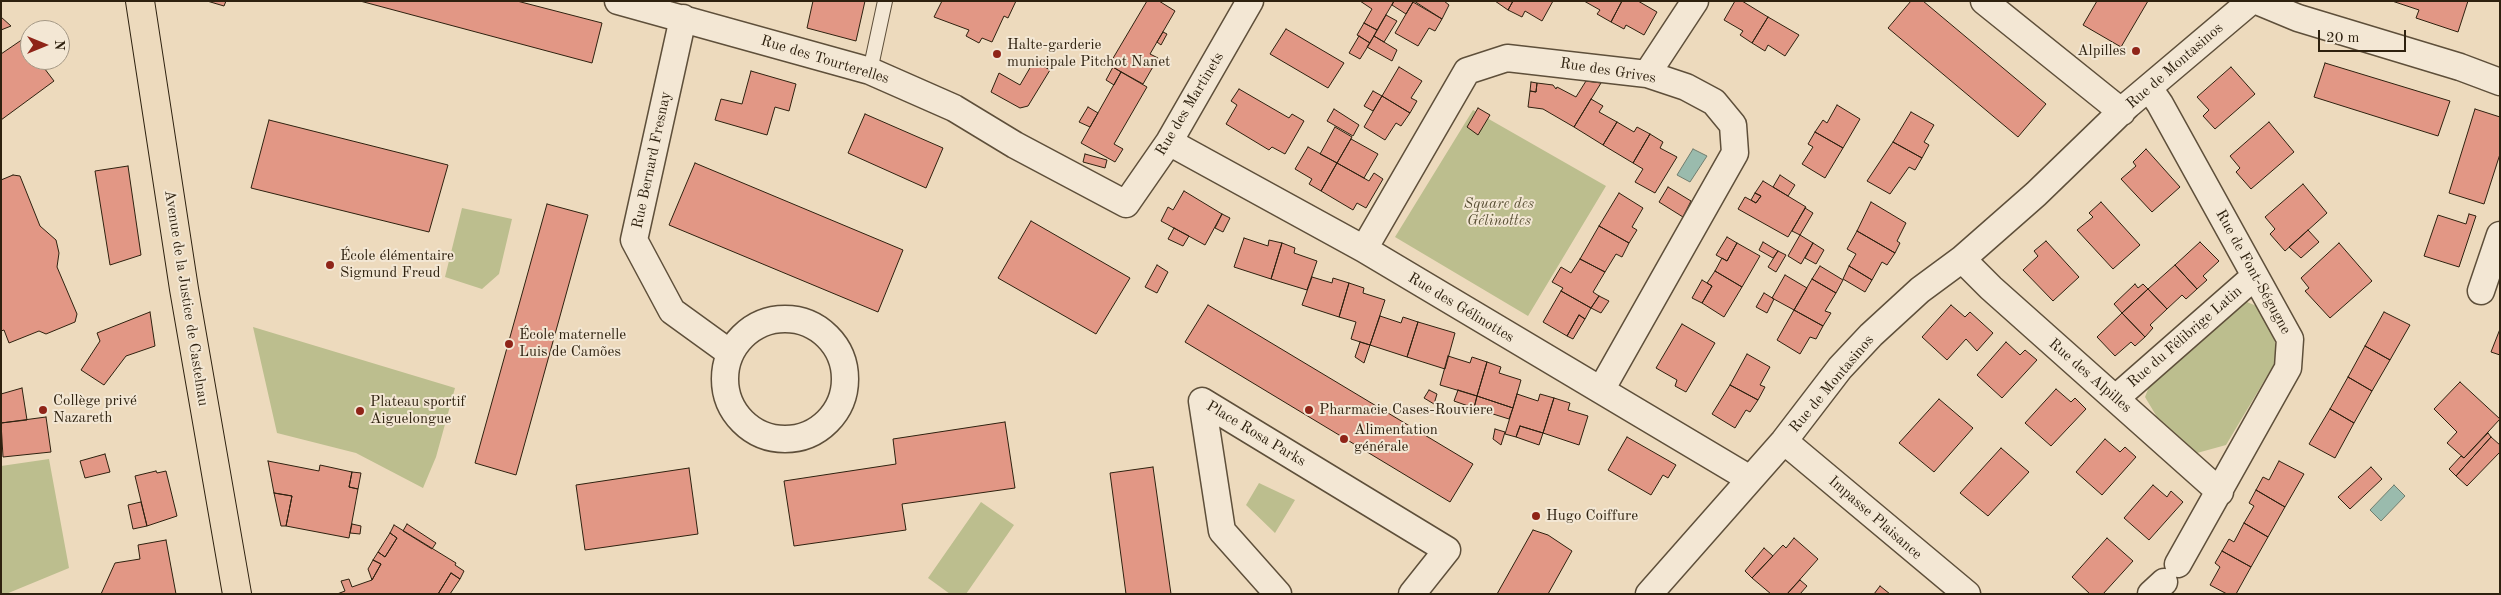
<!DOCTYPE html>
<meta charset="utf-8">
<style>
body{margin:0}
#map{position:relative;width:2501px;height:595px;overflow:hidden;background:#eddabd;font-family:"Old Standard TT",serif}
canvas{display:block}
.frame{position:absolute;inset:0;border:2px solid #2e210f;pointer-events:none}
.north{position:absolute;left:20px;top:20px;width:50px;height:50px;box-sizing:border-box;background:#f3e7d4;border:1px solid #a49885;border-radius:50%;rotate:90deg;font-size:14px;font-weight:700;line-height:20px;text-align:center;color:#2e210f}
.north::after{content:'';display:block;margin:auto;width:18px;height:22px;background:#8f2418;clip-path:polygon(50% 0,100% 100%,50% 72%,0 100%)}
.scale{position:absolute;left:2318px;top:30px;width:88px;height:22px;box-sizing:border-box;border:2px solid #2e210f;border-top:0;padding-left:6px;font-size:15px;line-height:18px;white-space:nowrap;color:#2e210f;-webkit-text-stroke:4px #f3e7d4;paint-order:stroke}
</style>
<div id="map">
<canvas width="2501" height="595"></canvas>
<div class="frame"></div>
<div class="north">N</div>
<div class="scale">20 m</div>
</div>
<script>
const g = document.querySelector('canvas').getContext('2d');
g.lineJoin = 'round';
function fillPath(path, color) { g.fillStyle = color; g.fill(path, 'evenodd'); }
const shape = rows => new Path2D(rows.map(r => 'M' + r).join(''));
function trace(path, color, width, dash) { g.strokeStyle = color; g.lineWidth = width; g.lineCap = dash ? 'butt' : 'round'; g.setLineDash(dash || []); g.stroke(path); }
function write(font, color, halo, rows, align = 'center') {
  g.font = font + ' "Old Standard TT",serif'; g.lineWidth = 4; g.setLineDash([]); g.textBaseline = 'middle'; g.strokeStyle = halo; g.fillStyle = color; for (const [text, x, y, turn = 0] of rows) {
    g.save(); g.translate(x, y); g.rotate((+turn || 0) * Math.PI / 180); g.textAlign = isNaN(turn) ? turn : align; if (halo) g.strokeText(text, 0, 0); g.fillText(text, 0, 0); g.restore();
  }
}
const green = shape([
 [1473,110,1606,186,1528,316,1395,237],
 [462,208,512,219,499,274,482,289,445,277],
 [2247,302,2259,307,2273,335,2279,356,2226,445,2197,453,2157,417,2145,397,2152,379,2236,303],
 [253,327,455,388,436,457,423,488,356,453,277,433],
 [49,459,69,568,6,594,1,594,1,466],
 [1259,483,1295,500,1275,533,1246,505],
 [981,502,1014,525,966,594,950,594,928,578]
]);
const water = shape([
 [1693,149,1707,156,1690,182,1677,175,1693,149],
 [2394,485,2405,496,2381,521,2370,510,2394,485]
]);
const building = shape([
 [207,1,226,1,224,6,207,1],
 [360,1,517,1,602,23,592,63,360,1],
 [813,1,865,1,856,41,807,28,813,1],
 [942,1,1016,1,1008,18,1004,16,992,42,982,38,979,43,966,36,969,30,934,17,942,1],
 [1147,1,1159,1,1175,11,1150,54,1158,58,1143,84,1109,65,1147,1],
 [1360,1,1394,1,1377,30,1364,23,1372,9,1360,1],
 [1394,1,1411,1,1413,2,1406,14,1392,5,1394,1],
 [1414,1,1444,1,1449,5,1442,19,1414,1],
 [1495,1,1513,1,1508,10,1495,1],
 [1513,1,1553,1,1542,21,1525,11,1522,17,1508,10,1513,1],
 [1584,1,1622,1,1611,22,1597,14,1600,10,1584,1],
 [1622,1,1638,1,1657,12,1644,35,1626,25,1624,29,1611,22,1622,1],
 [1735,1,1742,1,1768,17,1752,43,1740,35,1743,31,1724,20,1735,1],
 [1911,1,1923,1,2046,104,2018,137,1888,28,1911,1],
 [2097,1,2148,1,2121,47,2083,25,2097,1],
 [2392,1,2468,1,2458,32,2416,18,2419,10,2392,1],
 [1413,2,1442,19,1435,31,1429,28,1418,46,1395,33,1413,2],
 [1386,15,1397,21,1384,42,1374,36,1386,15],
 [1,17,11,26,1,30,1,17],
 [1768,17,1799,35,1785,56,1768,45,1765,51,1752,43,1768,17],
 [1364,23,1377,30,1370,43,1357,35,1364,23],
 [1286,29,1344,63,1328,88,1270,54,1286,29],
 [1163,32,1167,34,1161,45,1157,42,1163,32],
 [1359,36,1370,43,1360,59,1349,53,1359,36],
 [1374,36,1397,50,1392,61,1367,47,1374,36],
 [23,39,30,48,30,60,38,60,54,81,1,120,1,54,23,39],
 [1034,61,1050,70,1028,106,1020,108,991,92,999,73,1020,85,1034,61],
 [2325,63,2450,101,2438,136,2314,97,2325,63],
 [1113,67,1121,72,1114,85,1106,80,1113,67],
 [1399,67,1422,81,1411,98,1417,101,1410,113,1382,96,1399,67],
 [2231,67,2255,94,2215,129,2203,116,2209,110,2197,97,2231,67],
 [751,71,796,84,789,111,775,107,767,135,715,120,721,99,742,104,751,71],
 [1121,72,1147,87,1114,144,1123,149,1115,162,1081,143,1121,72],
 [1586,81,1601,83,1574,127,1543,109,1528,107,1530,91,1536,92,1537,83,1553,85,1556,89,1557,87,1576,97,1586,81],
 [1531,82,1537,83,1536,92,1530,91,1531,82],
 [1239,89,1289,118,1292,114,1304,121,1285,154,1272,147,1269,150,1226,124,1237,105,1231,101,1239,89],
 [1373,91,1382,96,1373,111,1364,106,1373,91],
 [1382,96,1410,113,1401,126,1396,123,1385,140,1364,127,1382,96],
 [1591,99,1603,106,1599,112,1617,122,1603,145,1574,127,1591,99],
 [1837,105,1860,119,1843,148,1815,132,1823,120,1827,123,1837,105],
 [1088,107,1098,113,1090,127,1079,122,1088,107],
 [1478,108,1490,115,1478,135,1467,127,1478,108],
 [1334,109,1359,125,1353,136,1327,121,1334,109],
 [2475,109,2500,117,2500,154,2484,204,2449,193,2475,109],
 [1911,112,1934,125,1924,142,1929,145,1922,158,1893,142,1911,112],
 [865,114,943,148,926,188,848,153,865,114],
 [269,120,448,165,429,232,251,188,269,120],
 [1617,122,1634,132,1637,127,1650,134,1633,163,1603,145,1617,122],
 [2269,122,2294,152,2251,189,2236,172,2240,168,2230,156,2269,122],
 [1335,127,1352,137,1337,163,1320,154,1335,127],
 [1815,132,1843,148,1825,178,1802,164,1813,147,1808,144,1815,132],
 [1650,134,1663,142,1660,148,1677,157,1655,193,1635,182,1643,169,1633,163,1650,134],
 [1351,139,1378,154,1364,178,1337,163,1351,139],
 [1893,142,1922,158,1915,170,1909,167,1890,194,1867,181,1893,142],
 [1308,147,1337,163,1321,191,1309,184,1312,179,1295,169,1308,147],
 [2146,149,2180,187,2152,212,2121,179,2136,166,2133,162,2146,149],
 [1085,154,1107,160,1105,168,1083,162,1085,154],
 [695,163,903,250,878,312,669,225,695,163],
 [1337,163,1369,181,1374,173,1383,179,1366,208,1357,203,1353,210,1321,191,1337,163],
 [128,166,141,255,110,265,95,171,128,166],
 [13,175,20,176,40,226,56,240,59,253,57,267,77,314,75,322,46,334,39,331,9,343,4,330,1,331,1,180,13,175],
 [1780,175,1795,185,1788,196,1773,187,1780,175],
 [1763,181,1806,207,1788,237,1738,209,1745,197,1756,203,1761,196,1755,193,1763,181],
 [2303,184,2327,213,2285,251,2270,234,2275,229,2265,217,2303,184],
 [1668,187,1691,201,1683,217,1659,202,1668,187],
 [1184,191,1222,214,1205,245,1161,221,1168,207,1173,210,1184,191],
 [1619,193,1643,208,1632,227,1637,230,1629,243,1599,226,1619,193],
 [1755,193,1761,196,1756,203,1751,200,1755,193],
 [1871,202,1906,223,1897,241,1900,243,1895,253,1857,231,1871,202],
 [2101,202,2140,245,2113,269,2077,230,2093,217,2089,213,2101,202],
 [547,204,588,215,516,475,475,463,547,204],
 [1805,208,1813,213,1800,235,1792,231,1805,208],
 [1222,214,1230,218,1223,232,1215,228,1222,214],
 [2469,214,2476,216,2459,267,2424,256,2438,215,2466,224,2469,214],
 [1031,221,1130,278,1096,334,998,278,1031,221],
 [1599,226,1629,243,1622,257,1616,254,1605,272,1580,259,1599,226],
 [1174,228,1189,236,1183,246,1168,239,1174,228],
 [2308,230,2319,242,2301,258,2289,247,2308,230],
 [1857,231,1895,253,1887,265,1882,262,1872,280,1849,266,1856,254,1847,249,1857,231],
 [1800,235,1813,243,1801,264,1788,256,1800,235],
 [1727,237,1737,243,1727,261,1716,255,1727,237],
 [1244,238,1268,246,1269,240,1282,243,1271,279,1234,267,1244,238],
 [2046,241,2079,277,2053,301,2023,270,2038,256,2034,251,2046,241],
 [1763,242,1778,251,1773,258,1759,250,1763,242],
 [2200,242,2219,261,2203,276,2207,280,2197,289,2175,265,2200,242],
 [1282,243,1295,248,1294,253,1317,261,1307,290,1271,279,1282,243],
 [1737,243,1760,256,1742,287,1715,271,1722,258,1727,261,1737,243],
 [1813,243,1824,250,1816,264,1805,258,1813,243],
 [2339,243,2372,281,2330,318,2305,291,2309,288,2301,278,2339,243],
 [1778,251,1786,255,1776,272,1768,267,1778,251],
 [1580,259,1605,272,1593,292,1599,296,1591,308,1561,291,1563,288,1552,282,1561,267,1571,273,1580,259],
 [1157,265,1168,272,1157,293,1145,287,1157,265],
 [2175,265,2197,289,2186,299,2182,295,2167,309,2148,289,2175,265],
 [1820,266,1843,280,1836,293,1812,279,1820,266],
 [1849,266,1872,280,1865,292,1843,279,1849,266],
 [1715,271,1742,287,1724,317,1702,303,1712,286,1707,283,1715,271],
 [1785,275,1807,288,1794,310,1772,298,1785,275],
 [1312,277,1332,283,1333,278,1349,283,1339,317,1302,305,1312,277],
 [1812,279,1836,293,1825,311,1831,313,1823,326,1794,310,1812,279],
 [1702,280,1712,286,1702,303,1692,298,1702,280],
 [1349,283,1364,288,1363,293,1385,300,1370,345,1351,339,1356,322,1339,317,1349,283],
 [2135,284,2138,288,2143,284,2148,289,2122,313,2114,304,2135,284],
 [2148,289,2167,309,2150,325,2153,328,2145,337,2122,313,2148,289],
 [1561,291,1591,308,1585,319,1579,315,1567,336,1543,322,1561,291],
 [1764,293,1774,299,1767,313,1756,307,1764,293],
 [1599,296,1609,301,1601,313,1591,308,1599,296],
 [1208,305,1473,464,1450,502,1185,342,1208,305],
 [1951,305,1965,317,1970,312,1993,333,1977,351,1966,339,1947,360,1922,337,1951,305],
 [1794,310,1823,326,1816,339,1810,337,1800,354,1777,340,1794,310],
 [150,312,155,346,126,356,104,385,81,370,100,341,97,333,150,312],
 [2384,312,2410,325,2390,360,2365,346,2384,312],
 [2122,313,2145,337,2135,346,2131,342,2115,356,2097,337,2122,313],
 [1579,315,1585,319,1573,339,1567,336,1579,315],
 [1380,316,1401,323,1403,317,1418,322,1407,357,1370,345,1380,316],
 [1418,322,1455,333,1445,369,1407,357,1418,322],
 [1682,324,1715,343,1686,392,1675,386,1677,380,1656,368,1682,324],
 [2500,329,2500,355,2491,352,2500,329],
 [1360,342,1370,345,1364,363,1355,357,1360,342],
 [2006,342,2020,355,2025,350,2037,360,2002,398,1977,375,2006,342],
 [2365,346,2390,360,2372,391,2348,377,2365,346],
 [1747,354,1770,367,1760,385,1765,387,1758,400,1730,385,1747,354],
 [1448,356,1470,363,1472,357,1487,362,1477,396,1440,385,1448,356],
 [1487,362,1501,367,1499,373,1521,380,1513,408,1477,396,1487,362],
 [2348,377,2372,391,2354,423,2330,409,2348,377],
 [2460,382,2500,419,2464,458,2447,443,2457,432,2434,409,2460,382],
 [1730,385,1758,400,1750,412,1746,410,1735,428,1712,414,1730,385],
 [22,388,27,420,1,423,1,394,22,388],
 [2056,389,2071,402,2075,398,2086,409,2051,446,2025,423,2056,389],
 [1429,390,1437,394,1434,404,1424,398,1429,390],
 [1458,390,1477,396,1474,408,1454,401,1458,390],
 [1517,394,1538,401,1540,394,1554,398,1543,433,1520,426,1516,437,1505,434,1517,394],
 [1477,396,1513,408,1509,419,1474,408,1477,396],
 [1554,398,1570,403,1568,410,1588,416,1579,445,1543,433,1554,398],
 [1939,399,1973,428,1934,472,1899,443,1939,399],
 [2330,409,2354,423,2335,458,2309,444,2330,409],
 [46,417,51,452,3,457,1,423,46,417],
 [1005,422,1015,488,902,504,906,530,794,546,784,481,896,464,893,439,1005,422],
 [1520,426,1543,433,1539,445,1516,437,1520,426],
 [1495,429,1505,432,1501,445,1493,439,1495,429],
 [2488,433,2491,437,2456,476,2449,469,2461,456,2464,458,2488,433],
 [1627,437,1676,465,1668,478,1663,475,1651,495,1608,470,1627,437],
 [2491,437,2500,445,2500,452,2467,486,2456,476,2491,437],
 [2105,439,2120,452,2125,447,2136,457,2102,495,2076,472,2105,439],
 [2001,448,2029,472,1988,516,1960,493,2001,448],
 [105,454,110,472,85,478,80,461,105,454],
 [268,461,319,471,320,465,352,472,349,487,358,489,349,538,286,526,292,496,274,493,268,461],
 [2279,461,2304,474,2285,507,2256,490,2263,477,2269,480,2279,461],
 [1153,467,1171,594,1126,594,1110,473,1153,467],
 [2371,467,2382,479,2350,509,2338,497,2371,467],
 [689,468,698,534,585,550,576,485,689,468],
 [156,471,157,473,166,471,177,516,147,526,135,476,156,471],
 [352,472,361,473,358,489,349,487,352,472],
 [2153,485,2167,497,2171,491,2183,502,2149,540,2124,518,2153,485],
 [2256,490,2285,507,2268,537,2244,523,2254,506,2249,503,2256,490],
 [274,493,292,496,286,526,281,526,274,493],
 [141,502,147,526,133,529,128,505,141,502],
 [2244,523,2268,537,2251,567,2222,551,2229,539,2234,542,2244,523],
 [352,524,361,526,360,534,350,533,352,524],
 [407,524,436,543,432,549,403,531,407,524],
 [394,525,456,563,455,565,464,571,460,579,451,573,438,594,337,594,345,591,341,581,349,579,352,587,372,580,381,564,373,560,378,552,385,557,397,538,390,533,394,525],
 [1533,530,1548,535,1572,551,1548,594,1497,594,1533,530],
 [390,533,397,538,385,557,378,552,390,533],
 [1794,538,1818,559,1787,594,1771,594,1752,578,1783,545,1786,548,1794,538],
 [2107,538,2133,561,2103,594,2090,594,2072,577,2107,538],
 [166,540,176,594,101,594,115,563,140,559,138,545,166,540],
 [1764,548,1773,556,1752,578,1745,571,1764,548],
 [2222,551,2251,567,2236,594,2227,594,2210,585,2220,567,2215,563,2222,551],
 [373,560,381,564,372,580,368,569,373,560],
 [451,573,460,579,450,594,438,594,451,573],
 [1800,580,1807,586,1800,594,1787,594,1800,580],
 [1880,586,1890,594,1874,594,1880,586]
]);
const lane = shape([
 [870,71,885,1]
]);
const street = shape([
 [618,1,870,71,954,108,1015,145,1126,204,1169,142,1250,1],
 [1984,1,2122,112],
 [2257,1,2298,18,2460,67,2500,82],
 [683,18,634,240,672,311,730,353],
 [1647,74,1695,1],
 [2149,88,2160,104,2290,339,2288,368,2178,564],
 [1169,142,1364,249,1750,479],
 [1364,249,1467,71,1507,58,1647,74,1686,87,1714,102,1733,125,1735,153,1601,390],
 [1962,259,1991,288,2220,492],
 [2481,291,2500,235],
 '725 379a60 60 0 1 1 120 0a60 60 0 1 1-120 0Z',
 [2116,398,2255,276],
 [1784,441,1967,594],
 [1278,594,1222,531,1202,401,1447,550,1412,594],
 [1649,594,1784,441,1840,368,1871,335,1920,290,1962,259,2036,194,2128,105,2251,1],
 [2151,594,2164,582]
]);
const primary = shape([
 [140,1,184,289,237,594]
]);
const markers = [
 [2136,51,5,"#8f2418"],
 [997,54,5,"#8f2418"],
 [330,265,5,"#8f2418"],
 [509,344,5,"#8f2418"],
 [43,410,5,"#8f2418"],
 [1309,410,5,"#8f2418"],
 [360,411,5,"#8f2418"],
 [1344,439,5,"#8f2418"],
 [1536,516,5,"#8f2418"]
];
const poiNames = [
 ["Halte-garderie",1007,45],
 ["municipale Pitchot Nanet",1007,62],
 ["Alpilles",2126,51,"right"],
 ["École élémentaire",340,256],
 ["Sigmund Freud",340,273],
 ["École maternelle",519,335],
 ["Luis de Camões",519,352],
 ["Collège privé",53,401],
 ["Nazareth",53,418],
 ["Plateau sportif",370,402],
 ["Aiguelongue",370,419],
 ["Pharmacie Cases-Rouviere",1319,410],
 ["Alimentation",1354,430],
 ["générale",1354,447],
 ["Hugo Coiffure",1546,516]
];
const streetNames = [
 ["Rue des Tourterelles",825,60,17],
 ["Rue de Montasinos",2175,66,-41],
 ["Rue des Grives",1608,71,9],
 ["Rue des Martinets",1190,104,-59],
 ["Rue Bernard Fresnay",652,160,-78],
 ["Rue de Font-Ségugne",2253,272,61],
 ["Avenue de la Justice de Castelnau",186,298,81],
 ["Rue des Gélinottes",1461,308,31],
 ["Rue du Félibrige Latin",2185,337,-41],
 ["Rue des Alpilles",2090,376,41],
 ["Rue de Montasinos",1832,384,-50],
 ["Place Rosa Parks",1256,434,31],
 ["Impasse Plaisance",1875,518,41]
];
const parkNames = [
 ["Square des",1499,204],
 ["Gélinottes",1499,221]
];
fillPath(green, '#bcbe8e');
fillPath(water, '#9abbad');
trace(water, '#6f7d6e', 1);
fillPath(building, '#e29785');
trace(building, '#2e210f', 1);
trace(lane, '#5e4f3a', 16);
trace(street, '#5e4f3a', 29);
trace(primary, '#2e210f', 30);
trace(lane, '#f3e7d4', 14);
trace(street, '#f3e7d4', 26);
trace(primary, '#eddabd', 28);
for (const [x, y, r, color] of markers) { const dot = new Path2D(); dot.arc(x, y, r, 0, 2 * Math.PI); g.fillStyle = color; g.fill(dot); trace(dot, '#f3e7d4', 2); }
write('15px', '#2e210f', '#f3e7d4', poiNames, 'left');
write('15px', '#2e210f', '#f3e7d4', streetNames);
write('italic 15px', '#595035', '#f3e7d4', parkNames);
</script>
